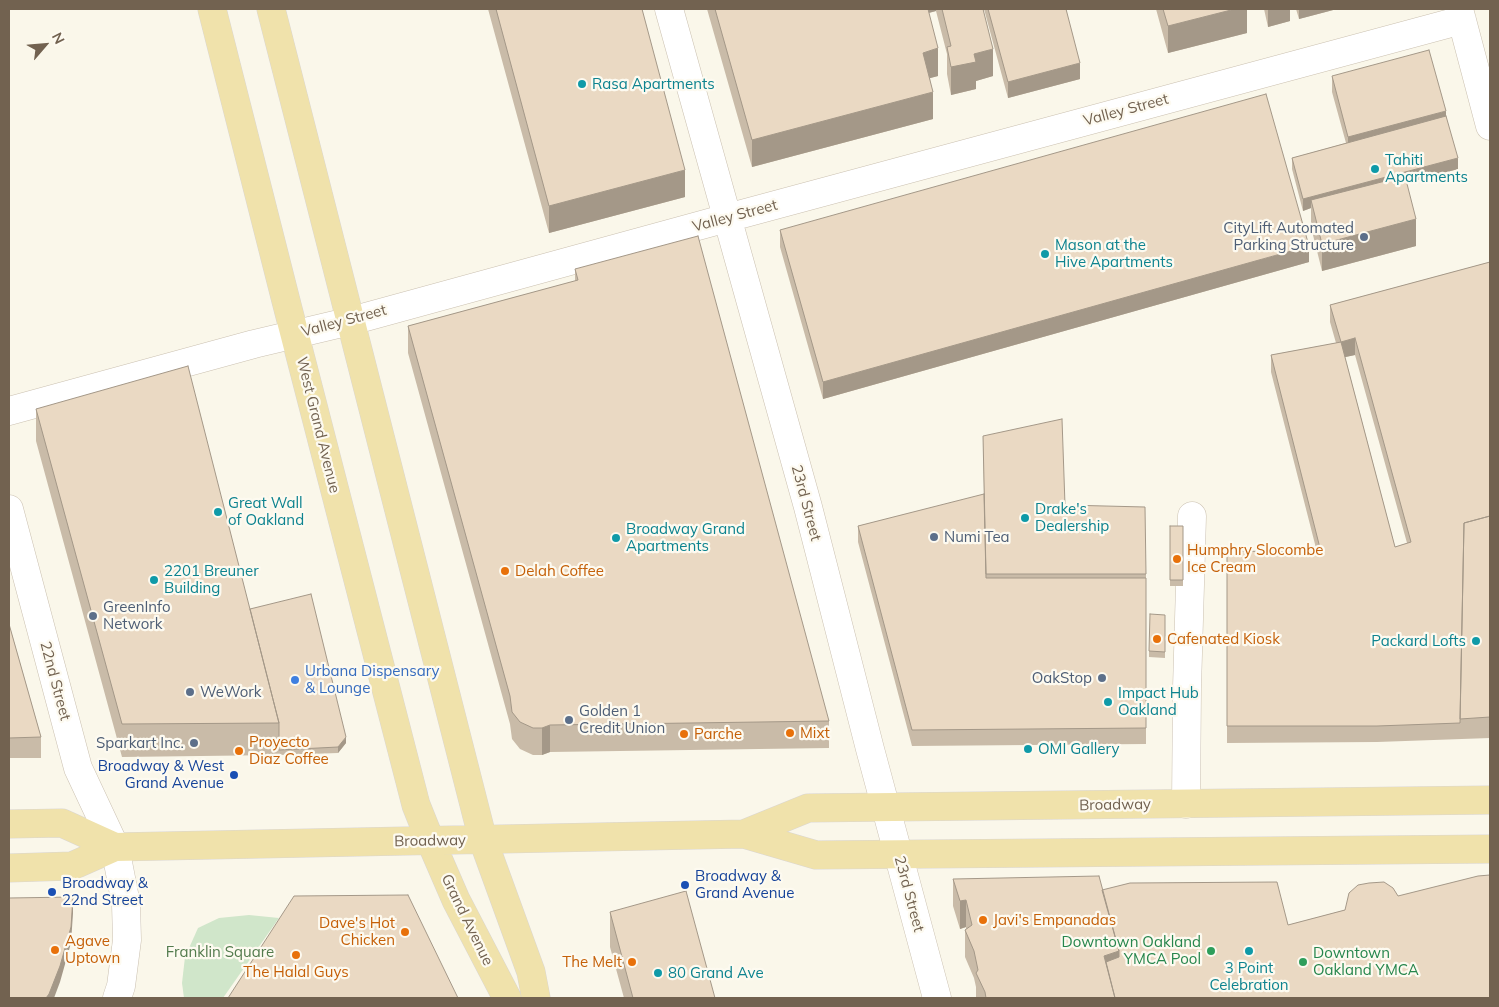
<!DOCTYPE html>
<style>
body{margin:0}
#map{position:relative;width:1499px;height:1007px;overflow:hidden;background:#faf7ea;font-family:Mulish,sans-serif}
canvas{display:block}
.frame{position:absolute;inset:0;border:10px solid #726250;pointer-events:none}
.north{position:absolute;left:20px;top:20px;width:50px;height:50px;-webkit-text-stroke:4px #fdfaf0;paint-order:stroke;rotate:63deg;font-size:14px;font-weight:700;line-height:20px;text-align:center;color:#726250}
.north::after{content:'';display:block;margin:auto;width:18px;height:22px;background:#726250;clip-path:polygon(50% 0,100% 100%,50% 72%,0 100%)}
</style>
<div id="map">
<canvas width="1499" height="1007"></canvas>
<div class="frame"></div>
<div class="north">N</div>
</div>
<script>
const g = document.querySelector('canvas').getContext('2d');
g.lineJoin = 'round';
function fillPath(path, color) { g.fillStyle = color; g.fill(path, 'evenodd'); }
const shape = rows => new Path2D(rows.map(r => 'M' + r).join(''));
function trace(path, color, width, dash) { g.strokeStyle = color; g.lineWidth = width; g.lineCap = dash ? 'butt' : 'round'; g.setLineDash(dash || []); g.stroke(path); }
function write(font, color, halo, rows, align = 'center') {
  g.font = font + ' Mulish,sans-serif'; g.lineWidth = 4.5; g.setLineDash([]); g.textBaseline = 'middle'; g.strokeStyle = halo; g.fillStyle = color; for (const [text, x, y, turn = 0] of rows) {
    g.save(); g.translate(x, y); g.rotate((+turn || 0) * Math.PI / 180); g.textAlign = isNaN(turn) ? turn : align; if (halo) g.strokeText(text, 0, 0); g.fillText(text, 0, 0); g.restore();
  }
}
const green = shape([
 [249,915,279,918,223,998,184,998,182,983,185,957,198,928,219,918]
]);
const minor = shape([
 [669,9,808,507,870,749,937,998],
 [1459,9,1490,126],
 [9,411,254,344,351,321,727,218,1462,20],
 [9,509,78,768,115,847,126,904,127,940,121,986,117,998],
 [1186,804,1187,688,1192,516]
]);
const major = shape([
 [212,9,286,301,416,805,430,840,456,900,507,998],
 [271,9,483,840,531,972,536,998],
 [9,824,62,823,115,847],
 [744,834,808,808,1490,800],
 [9,868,72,866,115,847,744,834,816,855,1490,849]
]);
const wall = shape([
 [488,9,642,9,685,197,549,233],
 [707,9,983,9,993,76,976,81,976,89,951,95,947,74,947,54,936,11,929,13,938,76,930,78,933,119,752,167],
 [984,9,1066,9,1080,79,1008,98],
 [1156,9,1247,9,1247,33,1168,53],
 [1264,9,1290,9,1290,21,1268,27],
 [1296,9,1337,9,1299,19],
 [1332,76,1446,116,1458,169,1407,183,1416,246,1322,271,1311,227,1311,208,1303,211,1292,169,1292,158,1346,143,1332,92],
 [780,230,1309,262,823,399,780,247],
 [1490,262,1490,738,1377,742,1227,743,1227,551,1317,552,1271,372,1271,355,1336,343,1330,322,1330,305],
 [1355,355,1407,543,1395,547,1345,357],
 [575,269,829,721,829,748,550,752,542,755,533,755,520,749,512,739,510,724,408,353,408,326,575,281],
 [36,409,250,609,346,743,338,753,279,755,122,757,36,441],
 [983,436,1146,574,1146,744,912,746,858,542,858,526,984,495],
 [1170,526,1183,526,1183,586,1170,586],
 [1165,615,1165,658,1149,657,1149,651],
 [9,624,41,737,41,758,9,758],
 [953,879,1102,890,1288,925,1398,896,1490,998,976,998,976,987,974,978,965,957,965,930,966,929,966,927,960,929,953,906],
 [610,912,715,998,624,998,610,947]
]);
const shadedWall = shape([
 [924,9,936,9,936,11,924,14],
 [1235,9,1247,9,1247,33,1168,53,1168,26],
 [1273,9,1290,9,1290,21,1268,27,1268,10],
 [1299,9,1337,9,1299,19],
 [938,48,938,76,923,80,923,53],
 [993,49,993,76,976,81,976,89,951,95,951,67,974,54],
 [1080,63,1080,79,1008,98,1008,82],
 [933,92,933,119,752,167,752,140],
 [1446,111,1446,128,1348,154,1348,137],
 [1458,158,1458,169,1313,208,1311,200,1311,208,1303,211,1303,199],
 [685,170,685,197,549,233,549,206],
 [1416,219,1416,246,1322,271,1322,244],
 [1309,246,1309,262,823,399,823,382],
 [1355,338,1355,355,1341,358,1341,342],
 [550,725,550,752,542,755,542,728],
 [346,737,346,743,338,753,338,747],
 [73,897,73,913,71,943,60,982,54,998,46,998],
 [966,900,966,927,960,929,960,901],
 [1119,951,1119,978,1109,981,1104,956]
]);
const building = shape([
 [496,9,642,9,685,170,549,206,496,9],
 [715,9,928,9,938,48,923,53,933,92,752,140,715,9],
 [942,9,983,9,993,49,974,54,976,62,951,67,947,47,951,46,942,9],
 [988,9,1066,9,1080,63,1008,82,988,9],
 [1163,9,1235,9,1168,26,1163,9],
 [1429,50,1446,111,1348,137,1332,76,1429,50],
 [1266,94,1309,246,823,382,780,230,1266,94],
 [1446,116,1458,158,1303,199,1292,158,1446,116],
 [1405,176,1416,219,1322,244,1311,200,1405,176],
 [698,236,829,721,550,725,542,728,533,728,520,722,512,712,510,696,408,326,578,280,575,269,698,236],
 [1490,262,1490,516,1464,523,1460,723,1377,726,1227,726,1227,551,1321,552,1271,355,1341,342,1330,305,1490,262],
 [1355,338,1411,542,1395,547,1341,342,1355,338],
 [188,366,279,723,122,724,36,409,188,366],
 [1062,419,1065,505,1145,507,1146,574,986,574,983,436,1062,419],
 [984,494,986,578,1146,578,1146,728,912,730,858,526,984,494],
 [1490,516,1490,717,1460,719,1464,523,1490,516],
 [1170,526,1183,526,1183,580,1170,580,1170,526],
 [311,594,346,737,338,747,279,750,279,723,250,609,311,594],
 [1150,614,1165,615,1165,652,1149,651,1150,614],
 [9,624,41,737,9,738,9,624],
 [1490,875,1490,998,1115,998,1106,962,1119,957,1119,951,1102,890,1130,883,1277,882,1288,925,1345,910,1349,893,1358,885,1369,883,1384,882,1393,888,1398,896,1478,876,1490,875],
 [1099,876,1119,951,1104,956,1115,998,986,998,985,992,976,973,978,970,974,951,965,930,972,925,966,900,960,901,953,879,1099,876],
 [686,891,715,998,633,998,610,912,686,891],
 [408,895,458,998,228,998,294,896,408,895],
 [73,897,71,927,60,966,49,994,46,998,9,998,9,898,73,897]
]);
const markers = [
 [582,84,5,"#0f9aa8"],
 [1375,169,5,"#0f9aa8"],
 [1364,237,5,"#5c6f8a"],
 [1045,254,5,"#0f9aa8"],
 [218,512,5,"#0f9aa8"],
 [1025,518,5,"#0f9aa8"],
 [934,537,5,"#5c6f8a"],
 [616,538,5,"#0f9aa8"],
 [1177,559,5,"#e8710a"],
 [505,571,5,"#e8710a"],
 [154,580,5,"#0f9aa8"],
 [93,616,5,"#5c6f8a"],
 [1157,639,5,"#e8710a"],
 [1476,641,5,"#0f9aa8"],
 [1102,678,5,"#5c6f8a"],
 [295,680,5,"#3f7fe0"],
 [190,692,5,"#5c6f8a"],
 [1108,702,5,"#0f9aa8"],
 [569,720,5,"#5c6f8a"],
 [790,733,5,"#e8710a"],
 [684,734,5,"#e8710a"],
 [194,743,5,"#5c6f8a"],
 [1028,749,5,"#0f9aa8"],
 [239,751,5,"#e8710a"],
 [234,775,5,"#1a4fb4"],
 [685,885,5,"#1a4fb4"],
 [52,892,5,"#1a4fb4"],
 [983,920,5,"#e8710a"],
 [405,932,5,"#e8710a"],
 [55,950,5,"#e8710a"],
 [1211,951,5,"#2e9e5b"],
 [1249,951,5,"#0f9aa8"],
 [296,955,5,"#e8710a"],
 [632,962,5,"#e8710a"],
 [1303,962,5,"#2e9e5b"],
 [658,973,5,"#0f9aa8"]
];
const cultureNames = [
 ["Rasa Apartments",592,84],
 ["Tahiti",1385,160],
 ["Apartments",1385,177],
 ["Mason at the",1055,245],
 ["Hive Apartments",1055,262],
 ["Great Wall",228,503],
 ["of Oakland",228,520],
 ["Drake's",1035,509],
 ["Dealership",1035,526],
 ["Broadway Grand",626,529],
 ["Apartments",626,546],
 ["2201 Breuner",164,571],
 ["Building",164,588],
 ["Packard Lofts",1466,641,"right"],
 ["Impact Hub",1118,693],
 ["Oakland",1118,710],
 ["OMI Gallery",1038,749],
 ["3 Point",1249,968,"center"],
 ["Celebration",1249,985,"center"],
 ["80 Grand Ave",668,973]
];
const streetNames = [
 ["Valley Street",1126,110,-15],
 ["Valley Street",735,216,-15],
 ["Valley Street",344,321,-15],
 ["West Grand Avenue",318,425,76],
 ["23rd Street",806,503,75],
 ["22nd Street",55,681,75],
 ["Broadway",1115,805,-1],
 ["Broadway",430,841,-1],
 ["23rd Street",909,894,75],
 ["Grand Avenue",467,920,64]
];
const serviceNames = [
 ["CityLift Automated",1354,228,"right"],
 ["Parking Structure",1354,245,"right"],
 ["Numi Tea",944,537],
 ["GreenInfo",103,607],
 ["Network",103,624],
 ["OakStop",1092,678,"right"],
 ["WeWork",200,692],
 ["Golden 1",579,711],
 ["Credit Union",579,728],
 ["Sparkart Inc.",184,743,"right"]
];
const foodNames = [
 ["Humphry Slocombe",1187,550],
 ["Ice Cream",1187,567],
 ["Delah Coffee",515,571],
 ["Cafenated Kiosk",1167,639],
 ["Mixt",800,733],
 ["Parche",694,734],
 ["Proyecto",249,742],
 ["Diaz Coffee",249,759],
 ["Javi's Empanadas",993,920],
 ["Dave's Hot",395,923,"right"],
 ["Chicken",395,940,"right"],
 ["Agave",65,941],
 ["Uptown",65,958],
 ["The Melt",622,962,"right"],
 ["The Halal Guys",296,972,"center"]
];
const shopNames = [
 ["Urbana Dispensary",305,671],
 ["& Lounge",305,688]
];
const transitNames = [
 ["Broadway & West",224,766,"right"],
 ["Grand Avenue",224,783,"right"],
 ["Broadway &",695,876],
 ["Grand Avenue",695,893],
 ["Broadway &",62,883],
 ["22nd Street",62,900]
];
const leisureNames = [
 ["Downtown Oakland",1201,942],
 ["YMCA Pool",1201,959],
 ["Downtown",1313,953,"left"],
 ["Oakland YMCA",1313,970,"left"]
];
const parkNames = [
 ["Franklin Square",220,952]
];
fillPath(green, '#d0e6ca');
trace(minor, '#cbc1b1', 29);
trace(major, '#dad6d2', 29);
trace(minor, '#fff', 28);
trace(major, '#f0e2ab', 28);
fillPath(wall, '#c9bba8');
fillPath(shadedWall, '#a49888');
fillPath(building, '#ead9c3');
trace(building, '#a49888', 1);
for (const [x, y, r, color] of markers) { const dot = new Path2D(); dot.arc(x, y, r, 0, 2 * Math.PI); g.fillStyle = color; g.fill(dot); trace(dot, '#fdfaf0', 2); }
write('15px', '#0d838f', '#fdfaf0', cultureNames, 'left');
write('15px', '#726250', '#fdfaf0', streetNames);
write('15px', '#4e5e75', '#fdfaf0', serviceNames, 'left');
write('15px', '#c56008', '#fdfaf0', foodNames, 'left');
write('15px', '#366cbe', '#fdfaf0', shopNames, 'left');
write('15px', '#164399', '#fdfaf0', transitNames, 'left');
write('15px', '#27864d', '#fdfaf0', leisureNames, 'right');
write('15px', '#537b4d', '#fdfaf0', parkNames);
</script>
